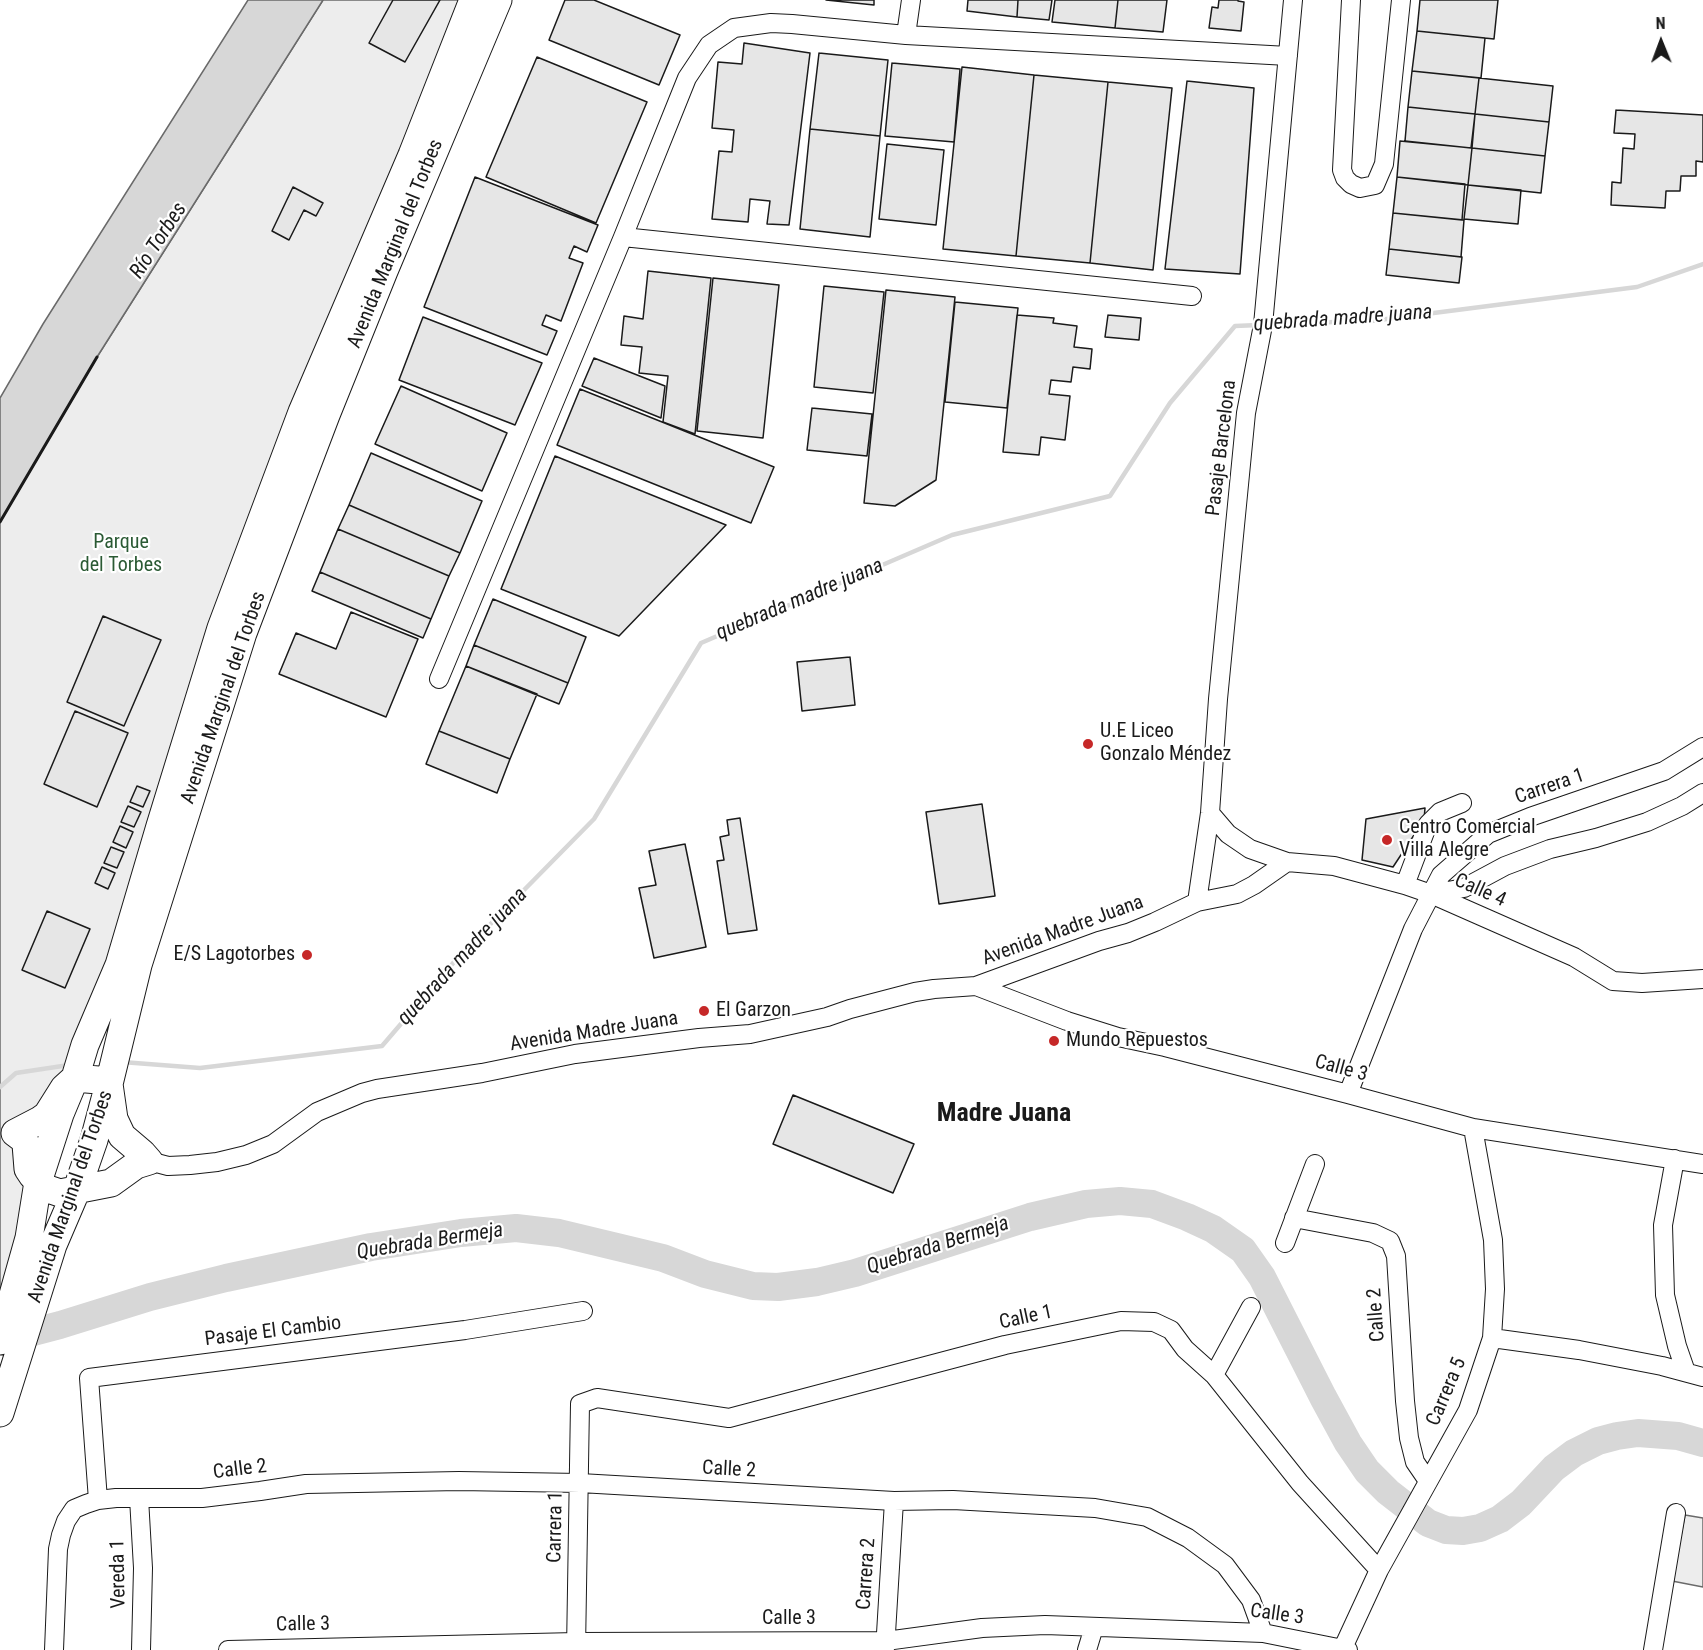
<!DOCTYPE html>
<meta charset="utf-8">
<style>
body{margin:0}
#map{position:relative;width:1703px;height:1650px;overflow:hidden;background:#fff;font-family:"Roboto Condensed",sans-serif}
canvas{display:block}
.north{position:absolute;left:1631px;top:12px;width:60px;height:60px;-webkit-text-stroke:4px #fff;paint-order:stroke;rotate:359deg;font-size:16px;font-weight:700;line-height:24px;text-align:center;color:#1a1a1a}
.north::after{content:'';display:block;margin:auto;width:21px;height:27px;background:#1a1a1a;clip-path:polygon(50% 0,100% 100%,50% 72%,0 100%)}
</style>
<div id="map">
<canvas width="1703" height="1650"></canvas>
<div class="north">N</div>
</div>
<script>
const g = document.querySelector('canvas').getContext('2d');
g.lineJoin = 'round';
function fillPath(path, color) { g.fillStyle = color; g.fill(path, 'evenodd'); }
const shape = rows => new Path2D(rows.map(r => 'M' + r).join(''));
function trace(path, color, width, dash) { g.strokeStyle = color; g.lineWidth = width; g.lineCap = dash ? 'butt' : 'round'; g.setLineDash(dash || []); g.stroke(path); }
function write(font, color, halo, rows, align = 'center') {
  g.font = font + ' "Roboto Condensed",sans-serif'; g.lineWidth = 4.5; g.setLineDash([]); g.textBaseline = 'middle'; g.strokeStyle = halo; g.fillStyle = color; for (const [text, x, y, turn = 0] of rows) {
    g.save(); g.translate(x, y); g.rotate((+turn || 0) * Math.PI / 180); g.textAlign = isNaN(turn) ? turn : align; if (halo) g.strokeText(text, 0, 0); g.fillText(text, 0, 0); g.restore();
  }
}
const built = shape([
 [323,0,473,0,302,412,0,1336,0,522,97,357,323,0],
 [1685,1515,1703,1518,1703,1587,1672,1581,1685,1515]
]);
const water = shape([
 [248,0,323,0,97,357,0,522,0,398,43,324,248,0]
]);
const stream = shape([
 [1267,324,1371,321,1637,287,1703,264],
 [122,1062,200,1068,382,1046,460,955,594,819,701,643,952,535,1110,496,1170,403,1235,326,1259,325],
 [0,1087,16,1073,69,1065]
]);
const river = shape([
 [3,1340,60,1325,150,1297,226,1278,371,1247,461,1233,516,1228,559,1233,663,1258,705,1274,753,1286,778,1287,817,1282,855,1273,1030,1217,1086,1204,1120,1201,1152,1204,1187,1217,1213,1229,1243,1250,1262,1277,1323,1397,1348,1443,1367,1471,1388,1492,1428,1523,1446,1530,1463,1531,1480,1528,1500,1519,1521,1503,1554,1468,1574,1453,1598,1441,1617,1436,1638,1433,1678,1436,1703,1443]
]);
const building = shape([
 [393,0,440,0,405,62,369,43,393,0],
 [565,0,594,0,680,35,659,85,549,40,565,0],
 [826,0,874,0,874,5,826,0],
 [968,0,1018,0,1017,17,967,11,968,0],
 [1018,0,1052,0,1049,20,1017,17,1018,0],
 [1055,0,1118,0,1115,28,1052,22,1055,0],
 [1118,0,1167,0,1163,32,1115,28,1118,0],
 [1219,0,1238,0,1238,1,1244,2,1241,31,1209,28,1212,7,1218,8,1219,0],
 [1420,0,1498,0,1494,39,1417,31,1420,0],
 [1417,31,1485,38,1481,78,1412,71,1417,31],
 [744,43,810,53,789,225,767,224,770,201,750,199,748,222,712,219,719,151,732,152,734,130,712,128,718,62,742,64,744,43],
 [819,53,888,60,880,136,810,129,819,53],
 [537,57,647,102,596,223,486,177,537,57],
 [892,63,960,69,954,142,885,136,892,63],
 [962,67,1034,75,1016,256,943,249,962,67],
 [1412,71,1479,78,1475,114,1408,107,1412,71],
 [1034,75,1108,82,1090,263,1016,256,1034,75],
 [1479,78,1553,86,1549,122,1475,114,1479,78],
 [1187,81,1254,88,1240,274,1165,269,1187,81],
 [1108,82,1172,88,1153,270,1090,263,1108,82],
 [1408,107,1475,114,1471,148,1405,141,1408,107],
 [1616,110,1703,115,1703,162,1696,161,1696,176,1681,176,1680,191,1666,191,1665,208,1611,205,1612,182,1621,183,1623,148,1634,149,1635,134,1614,133,1616,110],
 [1475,114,1549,122,1545,156,1472,148,1475,114],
 [810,129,880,136,870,237,800,229,810,129],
 [1400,141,1472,148,1468,185,1397,177,1400,141],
 [887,144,944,150,936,225,879,219,887,144],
 [1472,148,1545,156,1541,193,1468,185,1472,148],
 [475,177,598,225,587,252,574,246,569,258,583,263,561,321,546,315,542,325,557,331,547,355,424,307,475,177],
 [1397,177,1465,184,1462,220,1393,213,1397,177],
 [1468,185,1521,190,1518,224,1464,219,1468,185],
 [293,187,323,203,316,216,304,210,289,240,272,231,293,187],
 [1393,213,1464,220,1461,257,1389,249,1393,213],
 [1389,249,1462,257,1459,283,1386,275,1389,249],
 [648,271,711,278,695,434,663,422,668,376,639,373,642,347,621,345,624,316,643,319,648,271],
 [713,278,779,285,763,438,697,431,713,278],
 [824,286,884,292,873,393,814,387,824,286],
 [886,290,955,297,936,480,895,506,864,503,886,290],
 [955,302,1018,308,1007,408,945,402,955,302],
 [1017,315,1054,318,1053,323,1077,326,1074,347,1092,349,1090,369,1073,367,1071,382,1051,380,1049,394,1070,396,1065,440,1041,437,1039,455,1003,452,1017,315],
 [1108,315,1141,318,1139,340,1105,337,1108,315],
 [423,317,542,363,515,425,399,380,423,317],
 [594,358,665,386,661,418,582,386,594,358],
 [401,386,507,433,482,491,375,444,401,386],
 [580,389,774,467,751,523,557,445,580,389],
 [812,408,872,414,867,456,807,450,812,408],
 [371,453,482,501,460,553,349,505,371,453],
 [555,456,726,525,619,636,501,589,555,456],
 [349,505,460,553,449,576,338,529,349,505],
 [338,529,449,576,431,619,320,572,338,529],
 [320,572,431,619,423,638,312,591,320,572],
 [493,599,586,637,568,683,474,645,493,599],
 [351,612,418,639,386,717,279,674,296,633,336,649,351,612],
 [103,616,161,640,124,726,67,702,103,616],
 [474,645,568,683,559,704,466,666,474,645],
 [850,657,855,705,802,711,797,662,850,657],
 [466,666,537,694,510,759,439,731,466,666],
 [75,711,128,733,97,807,44,784,75,711],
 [439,731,510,759,497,793,426,764,439,731],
 [137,786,150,791,143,807,130,802,137,786],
 [982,804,995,896,939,904,926,812,982,804],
 [128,806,141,812,134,827,121,822,128,806],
 [1425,808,1424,820,1393,867,1362,860,1366,819,1425,808],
 [740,818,757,930,728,934,717,861,724,860,720,837,729,835,727,820,740,818],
 [120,826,133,832,126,848,113,842,120,826],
 [685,844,706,947,654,958,639,888,656,885,649,851,685,844],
 [111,847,124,852,117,868,104,863,111,847],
 [102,867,115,873,108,889,95,883,102,867],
 [47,911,90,929,65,988,22,970,47,911],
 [793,1095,914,1144,893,1193,773,1144,793,1095]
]);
const minor = shape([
 [1351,0,1342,170,1345,178,1351,184,1360,188,1375,185,1384,164,1401,0],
 [906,35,1288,56],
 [623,237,1192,296],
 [439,679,623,237,687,78,709,45,734,28,771,23,792,24,906,35,911,0],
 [1210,813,1228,834,1250,849,1287,862,1334,866,1405,885,1431,894,1574,957,1613,981,1642,983,1703,979],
 [1405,885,1428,824,1440,812,1462,803],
 [1431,894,1464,888,1505,866,1550,849,1596,838,1647,822,1682,806,1703,793],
 [1197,902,1210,813,1218,699,1246,413,1263,325,1293,0],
 [976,986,1067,1021,1118,1037,1165,1047,1348,1094,1473,1128,1703,1164],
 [1348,1094,1413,929,1441,875,1488,834,1530,817,1664,771,1703,747],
 [1675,1159,1663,1225,1665,1295,1677,1346,1686,1372],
 [149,1161,168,1166,190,1165,217,1162,246,1155,273,1144,317,1112,362,1093,377,1089,482,1073,575,1054,699,1038,750,1034,827,1017,850,1009,915,992,934,989,976,986,1099,941,1128,933,1155,922,1197,902,1237,894,1254,885,1287,862],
 [1294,1218,1373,1233,1390,1241,1396,1256,1405,1401,1409,1438,1415,1462,1428,1481],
 [1285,1243,1315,1164],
 [1492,1338,1579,1350,1662,1366,1703,1377],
 [1214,1375,1251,1307],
 [139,1498,143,1568,141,1650],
 [98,1500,89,1378,465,1330,583,1311],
 [54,1650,58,1549,61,1535,66,1521,74,1509,86,1504,98,1500,116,1498,202,1498,260,1491,306,1484,459,1481,580,1483,894,1501,953,1500,1095,1508,1147,1517,1188,1538,1225,1565,1251,1600,1263,1633],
 [228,1650,576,1642,886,1641,982,1628,1045,1625,1263,1633,1348,1650],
 [576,1650,580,1404,597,1398,729,1418,1005,1345,1121,1321,1154,1322,1171,1330,1185,1349,1214,1375,1300,1483,1379,1570],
 [885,1650,894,1501],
 [1087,1650,1094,1627],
 [1342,1650,1379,1570,1468,1410,1492,1338,1495,1289,1493,1240,1473,1128],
 [1653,1650,1676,1513]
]);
const highway = shape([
 [75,1078,98,1080,109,1084,114,1119,122,1136,142,1153,149,1161,136,1165,111,1183,60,1193,48,1189,38,1182,32,1175,28,1169,26,1144,23,1139,15,1133,40,1120,47,1115,64,1088,75,1078],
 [0,1341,29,1238,38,1182,60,1114,75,1078,85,1045,119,965,160,826,221,628,302,412,412,155,473,0],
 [0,1413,53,1245,77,1189,94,1140,109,1084,138,965,243,633,326,415,384,271,498,0]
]);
const wall = shape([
 [0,522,97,357]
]);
const markers = [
 [1088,744,6,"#c62828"],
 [1387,840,6,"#c62828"],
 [307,955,6,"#c62828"],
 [704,1011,6,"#c62828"],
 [1054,1041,6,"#c62828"]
];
const streetNames = [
 ["Avenida Marginal del Torbes",396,244,-68],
 ["Pasaje Barcelona",1222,448,-83],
 ["Avenida Marginal del Torbes",224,698,-71],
 ["Carrera 1",1550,787,-19],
 ["Calle 4",1480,891,24],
 ["Avenida Madre Juana",1063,931,-20],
 ["Avenida Madre Juana",594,1032,-9],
 ["Calle 3",1341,1069,15],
 ["Avenida Marginal del Torbes",71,1197,-71],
 ["Calle 2",1377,1315,-94],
 ["Calle 1",1026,1318,-12],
 ["Pasaje El Cambio",273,1332,-7],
 ["Carrera 5",1447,1392,-67],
 ["Calle 2",240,1470,-7],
 ["Calle 2",729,1470,3],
 ["Carrera 1",556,1527,-89],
 ["Vereda 1",119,1574,-91],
 ["Carrera 2",867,1574,-86],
 ["Calle 3",1277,1615,8],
 ["Calle 3",789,1619],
 ["Calle 3",303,1625,-1]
];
const parkNames = [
 ["Parque",121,543],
 ["del Torbes",121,566]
];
const poiNames = [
 ["U.E Liceo",1100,732],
 ["Gonzalo Méndez",1100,755],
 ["Centro Comercial",1399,828],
 ["Villa Alegre",1399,851],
 ["E/S Lagotorbes",295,955,"right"],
 ["El Garzon",716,1011],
 ["Mundo Repuestos",1066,1041]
];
const waterNames = [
 ["Río Torbes",159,241,-57],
 ["quebrada madre juana",1343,319,-4],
 ["quebrada madre juana",800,600,-23],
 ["quebrada madre juana",463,957,-47],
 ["Quebrada Bermeja",430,1242,-9],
 ["Quebrada Bermeja",938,1246,-18]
];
const districtNames = [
 ["Madre Juana",1004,1114]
];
fillPath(built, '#ededed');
trace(built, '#6a6a6a', 1.5);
fillPath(water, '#d7d7d7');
trace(water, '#6a6a6a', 1.5);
trace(stream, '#d7d7d7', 4.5);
trace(river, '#d7d7d7', 28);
fillPath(building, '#e6e6e6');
trace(building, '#1a1a1a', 1.5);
trace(minor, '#1a1a1a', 20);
trace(highway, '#1a1a1a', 29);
trace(minor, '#fff', 18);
trace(highway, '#fff', 27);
trace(wall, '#1a1a1a', 3);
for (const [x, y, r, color] of markers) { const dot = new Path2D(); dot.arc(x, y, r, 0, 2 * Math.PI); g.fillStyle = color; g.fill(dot); trace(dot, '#fff', 2); }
write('20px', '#1a1a1a', '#fff', streetNames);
write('20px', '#2b5a34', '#fff', parkNames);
write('20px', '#1a1a1a', '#fff', poiNames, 'left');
write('italic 21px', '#1a1a1a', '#fff', waterNames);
write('bold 26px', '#1a1a1a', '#fff', districtNames);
</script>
